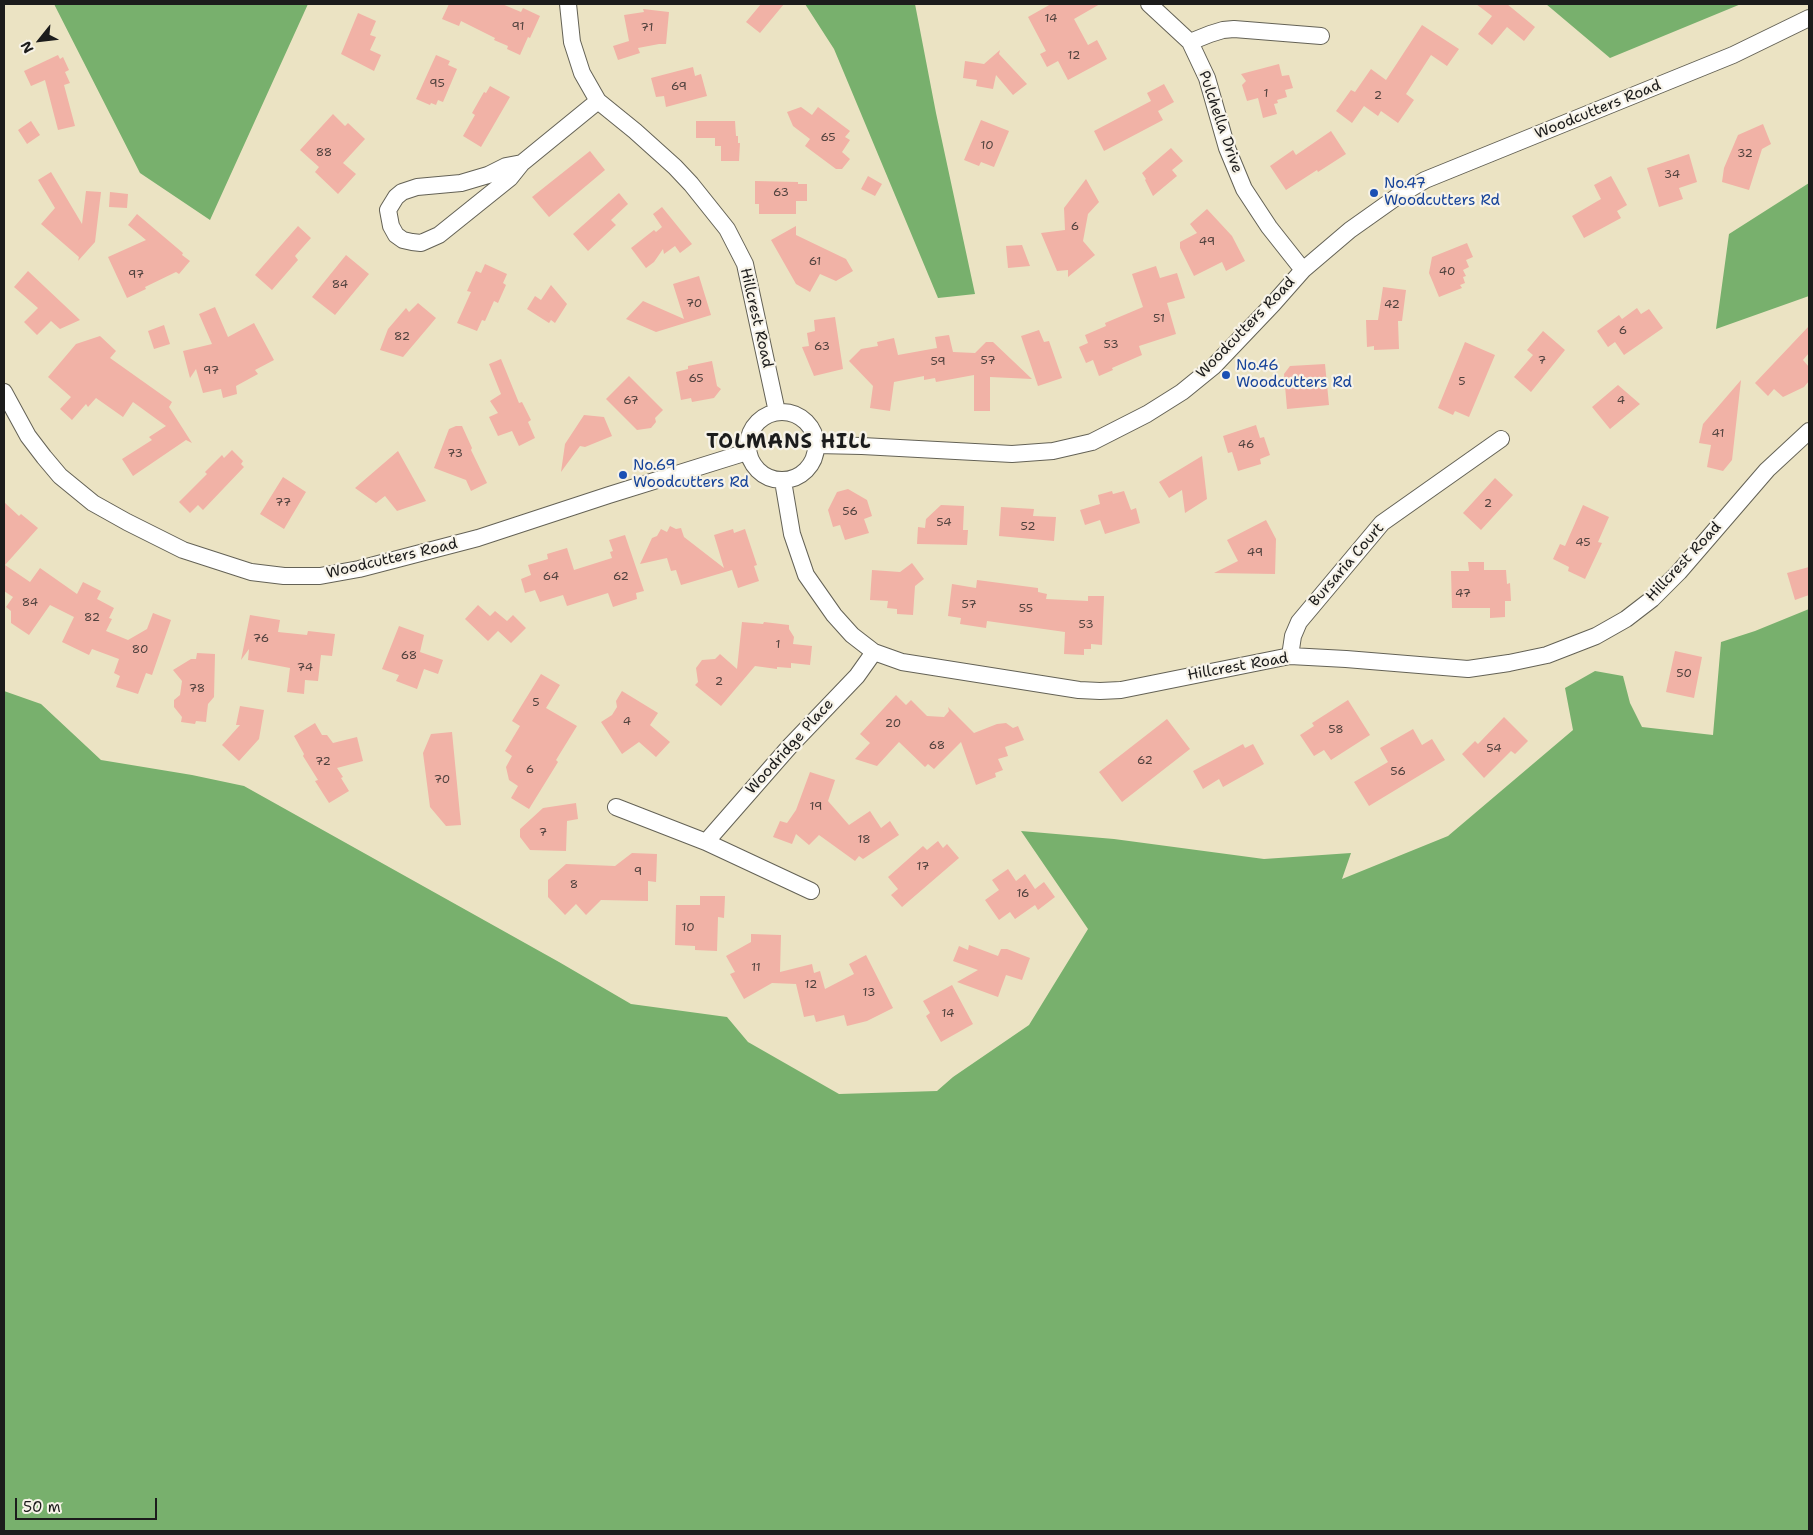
<!DOCTYPE html>
<style>
body{margin:0}
#map{position:relative;width:1813px;height:1535px;overflow:hidden;background:#ebe3c3;font-family:"Shantell Sans",sans-serif}
canvas{display:block}
.frame{position:absolute;inset:0;border:5px solid #1c1c1c;pointer-events:none}
.north{position:absolute;left:15px;top:15px;width:50px;height:50px;-webkit-text-stroke:4px #f7f3e8;paint-order:stroke;rotate:241deg;font-size:14px;font-weight:700;line-height:20px;text-align:center;color:#1c1c1c}
.north::after{content:'';display:block;margin:auto;width:18px;height:22px;background:#1c1c1c;clip-path:polygon(50% 0,100% 100%,50% 72%,0 100%)}
.scale{position:absolute;left:15px;top:1498px;width:142px;height:22px;box-sizing:border-box;border:2px solid #1c1c1c;border-top:0;padding-left:6px;font-size:15px;line-height:18px;white-space:nowrap;color:#1c1c1c;-webkit-text-stroke:4px #f7f3e8;paint-order:stroke}
</style>
<div id="map">
<canvas width="1813" height="1535"></canvas>
<div class="frame"></div>
<div class="north">N</div>
<div class="scale">50 m</div>
</div>
<script>
const g = document.querySelector('canvas').getContext('2d');
g.lineJoin = 'round';
function fillPath(path, color) { g.fillStyle = color; g.fill(path, 'evenodd'); }
const shape = rows => new Path2D(rows.map(r => 'M' + r).join(''));
function trace(path, color, width, dash) { g.strokeStyle = color; g.lineWidth = width; g.lineCap = dash ? 'butt' : 'round'; g.setLineDash(dash || []); g.stroke(path); }
function write(font, color, halo, rows, align = 'center') {
  g.font = font + ' "Shantell Sans",sans-serif'; g.lineWidth = 4.5; g.setLineDash([]); g.textBaseline = 'middle'; g.strokeStyle = halo; g.fillStyle = color; for (const [text, x, y, turn = 0] of rows) {
    g.save(); g.translate(x, y); g.rotate((+turn || 0) * Math.PI / 180); g.textAlign = isNaN(turn) ? turn : align; if (halo) g.strokeText(text, 0, 0); g.fillText(text, 0, 0); g.restore();
  }
}
const forest = shape([
 [54,4,308,4,210,220,140,173],
 [805,4,915,4,936,113,975,294,938,298,834,49],
 [1546,4,1741,4,1610,58],
 [1809,183,1809,296,1716,329,1729,234],
 [1809,609,1809,1531,4,1531,4,691,41,704,101,760,192,775,244,786,559,962,631,1004,727,1017,748,1042,839,1094,937,1091,953,1077,1029,1025,1088,929,1021,831,1114,839,1264,859,1351,853,1342,879,1448,836,1573,730,1565,688,1595,671,1623,676,1630,703,1642,727,1713,735,1721,642,1755,631]
]);
const building = shape([
 [449,4,502,4,521,12,523,8,540,16,530,38,528,37,520,55,507,49,508,46,494,40,495,38,461,21,459,26,442,19],
 [761,4,784,4,760,33,746,22],
 [1051,4,1100,4,1074,19,1088,45,1097,40,1107,59,1068,80,1058,61,1047,67,1040,54,1046,51,1028,17],
 [1476,4,1507,4,1535,27,1524,41,1507,27,1492,45,1478,34,1492,16],
 [643,9,669,12,666,44,659,44,638,48,640,53,618,60,613,46,629,41,624,15,644,12],
 [358,13,376,21,370,35,376,37,370,50,381,55,374,71,341,54],
 [1422,25,1459,49,1447,66,1431,55,1406,94,1414,100,1398,123,1381,111,1378,116,1364,106,1352,123,1336,111,1351,90,1355,92,1371,69,1386,80],
 [1000,50,999,54,1027,84,1013,95,996,75,993,89,976,86,977,80,963,78,965,61,984,64],
 [58,55,60,59,63,57,69,70,65,72,70,83,64,85,75,126,58,130,45,80,31,86,24,71],
 [436,55,450,61,448,65,457,69,443,102,438,100,436,105,431,103,430,105,416,99],
 [1279,64,1282,76,1289,75,1293,88,1285,90,1287,97,1277,100,1278,103,1274,104,1277,114,1263,118,1258,98,1247,101,1242,85,1246,81,1241,74],
 [693,67,695,76,701,74,707,96,666,107,664,96,656,97,651,78],
 [1164,84,1174,102,1158,111,1163,120,1104,151,1094,131,1151,101,1147,93],
 [490,86,510,97,481,147,463,136,475,115,472,113,484,92,486,93],
 [801,107,812,115,818,107,850,131,845,137,850,140,842,152,850,159,842,169,836,169,805,146,810,139,793,126,787,112],
 [333,114,345,126,348,123,365,139,343,163,356,174,338,194,315,172,319,167,300,150],
 [981,120,1009,131,994,167,981,162,979,166,964,160],
 [31,121,40,135,27,144,18,130],
 [696,121,735,121,736,136,738,136,738,143,740,143,739,161,721,161,721,146,715,146,715,138,696,138],
 [1763,124,1771,144,1762,149,1749,190,1722,182,1724,168,1738,135],
 [1331,131,1346,154,1318,172,1317,170,1286,190,1270,166,1293,150,1296,155],
 [1171,148,1183,161,1172,170,1177,176,1153,196,1145,180,1146,179,1142,173],
 [590,151,605,170,549,217,532,197],
 [1689,154,1697,182,1679,188,1683,199,1659,207,1647,168],
 [51,172,82,224,86,191,101,192,95,242,78,261,79,257,41,224,55,208,38,180],
 [868,176,882,184,875,196,861,189],
 [1611,176,1627,205,1617,211,1621,218,1584,238,1572,216,1601,199,1594,185],
 [1086,179,1099,202,1088,214,1083,241,1095,255,1068,277,1068,270,1057,271,1041,233,1065,230,1064,208],
 [755,181,798,182,798,184,807,184,807,201,796,201,796,214,759,214,759,204,755,204],
 [110,192,128,194,127,208,109,207],
 [619,193,628,204,611,220,616,225,588,251,573,234],
 [662,207,692,244,680,253,675,246,664,254,663,249,654,262,646,268,631,248,654,230,656,232,662,227,653,214],
 [1207,209,1232,236,1245,261,1226,271,1222,262,1194,276,1180,248,1180,242,1197,233,1190,224],
 [137,214,183,253,182,255,190,261,179,274,176,272,145,287,146,289,127,298,108,257,146,240,128,225],
 [298,226,311,238,295,256,298,260,272,290,255,275],
 [796,226,796,235,846,259,853,271,836,281,820,274,810,292,796,284,771,240],
 [1467,243,1473,257,1466,260,1469,267,1463,270,1466,276,1463,277,1465,283,1460,285,1462,288,1439,297,1429,273,1432,257],
 [1022,245,1030,266,1008,268,1006,246],
 [346,255,369,274,335,315,312,297],
 [485,264,507,274,503,283,506,285,498,303,494,301,485,321,482,320,477,331,457,323,471,292,467,291,476,271,481,273],
 [1156,266,1160,278,1177,273,1185,298,1167,303,1176,334,1139,346,1142,355,1112,368,1113,370,1099,376,1093,360,1086,363,1079,347,1088,343,1085,335,1106,326,1105,323,1143,307,1132,274],
 [28,271,80,320,60,329,51,321,37,335,24,322,38,308,14,287],
 [699,276,711,315,656,332,626,319,643,301,684,319,673,284],
 [551,285,567,304,555,323,551,320,549,323,527,309,535,296,541,300],
 [1383,287,1406,290,1402,321,1398,321,1399,349,1374,350,1374,346,1367,347,1366,320,1378,320],
 [418,303,436,318,403,357,380,350,388,329,406,308,409,312],
 [215,307,228,337,254,323,274,360,255,370,258,374,236,386,237,394,223,398,221,389,203,393,196,369,190,378,183,351,212,344,199,314],
 [1637,308,1641,314,1649,309,1663,328,1624,355,1615,342,1608,347,1597,331,1619,315,1622,319],
 [835,317,843,369,814,376,802,347,809,346,807,333,815,331,814,320],
 [164,325,170,344,154,349,148,331],
 [1809,326,1809,353,1803,360,1809,367,1809,381,1804,387,1783,397,1774,389,1768,396,1755,383],
 [1039,330,1044,342,1049,341,1062,378,1038,386,1021,336],
 [1543,331,1565,350,1531,392,1514,377,1533,355,1527,350],
 [949,335,953,352,975,353,986,342,993,342,1032,379,990,377,990,411,974,411,974,375,936,382,935,378,924,380,924,376,894,382,890,411,870,408,873,386,849,361,861,349,878,346,877,342,894,338,898,355,937,348,935,337],
 [100,336,116,351,110,358,172,402,169,407,192,443,186,440,133,476,122,459,152,440,149,437,166,426,133,402,123,417,96,398,88,407,86,404,72,420,60,409,71,397,48,377,76,344],
 [1465,342,1495,355,1469,417,1455,411,1453,415,1438,408],
 [501,359,519,403,522,402,531,420,528,422,535,438,519,446,512,431,498,436,489,417,498,413,490,401,501,394,489,364],
 [712,361,717,386,721,389,714,398,692,402,691,398,681,400,676,372,688,369,688,366],
 [1325,364,1329,405,1287,409,1284,374,1290,366],
 [629,376,663,410,655,418,656,422,651,428,637,430,606,399],
 [1741,380,1732,460,1723,471,1707,467,1711,445,1699,443,1703,424],
 [1618,385,1640,404,1610,429,1592,407],
 [584,415,604,417,612,436,585,447,580,446,561,472,565,444],
 [1256,425,1260,438,1264,437,1270,455,1260,459,1261,464,1238,471,1232,452,1228,453,1223,436],
 [456,426,462,426,472,448,471,450,487,483,471,491,466,480,434,468,449,429],
 [232,450,243,461,241,464,244,467,203,510,198,505,190,513,179,502,207,474,205,472,222,455,224,458],
 [398,451,426,501,397,511,385,496,376,503,355,488],
 [1202,456,1207,499,1185,513,1182,490,1169,498,1159,482],
 [283,477,306,492,284,529,260,514],
 [1495,478,1513,495,1481,530,1463,513],
 [848,489,867,500,872,516,864,519,869,533,845,540,840,525,833,527,828,510,837,492],
 [1112,491,1113,494,1124,491,1131,510,1136,508,1140,523,1105,534,1100,520,1085,525,1080,510,1100,504,1098,495],
 [4,502,19,516,21,514,38,528,5,565,30,582,40,568,77,594,83,582,101,591,97,599,114,608,109,618,112,619,106,631,128,640,147,629,153,613,171,620,152,675,146,673,138,694,116,687,120,676,114,673,119,659,92,649,89,655,62,642,74,617,50,605,29,635,11,623,11,611,6,607,13,597,4,591],
 [941,505,964,506,963,530,968,530,967,545,917,544,918,527,925,528,926,519],
 [1583,505,1609,517,1598,542,1602,543,1585,579,1568,571,1569,567,1553,559,1560,544,1565,546],
 [1001,507,1034,509,1033,516,1056,517,1054,541,999,536],
 [1266,520,1276,539,1275,574,1214,573,1238,561,1227,540],
 [670,526,676,529,681,528,684,537,724,568,714,535,733,529,734,533,745,529,757,565,754,566,759,581,738,588,732,570,681,585,676,570,671,571,667,558,640,564,652,538,657,536,661,529,667,532],
 [625,535,644,591,636,593,637,599,613,607,608,593,567,606,563,595,540,602,535,590,525,593,521,579,531,575,528,565,548,559,547,554,567,548,574,570,612,558,610,552,613,551,609,540],
 [1468,562,1484,562,1484,570,1506,570,1507,584,1510,583,1511,601,1505,601,1505,617,1490,618,1490,608,1452,608,1451,571,1469,571],
 [912,563,924,579,915,586,913,615,897,614,897,609,887,608,888,601,870,600,872,570,900,572],
 [1809,567,1809,595,1795,600,1787,573],
 [977,580,1038,588,1038,592,1047,594,1046,599,1088,601,1088,596,1104,596,1102,645,1091,644,1091,649,1084,649,1084,655,1064,654,1065,632,987,621,986,628,960,624,961,618,948,616,952,584,976,588],
 [478,605,490,616,495,611,507,621,513,615,526,628,511,643,498,631,488,641,465,619],
 [250,615,280,620,278,632,307,635,308,631,335,634,332,656,321,655,318,681,305,680,304,694,287,692,290,668,248,660,249,649,241,660],
 [742,622,763,624,764,622,789,625,789,629,794,637,793,644,812,646,810,665,791,663,791,668,777,667,777,669,755,666,721,706,695,685,698,682,696,668,702,660,715,659,720,654,737,669],
 [399,626,424,635,420,652,443,660,438,674,424,669,417,689,396,681,399,675,382,669],
 [1675,651,1702,657,1694,698,1666,692],
 [197,653,215,654,214,697,208,704,206,722,196,721,195,724,181,722,182,717,174,707,174,700,180,695,182,681,173,670,191,659,196,659],
 [541,674,560,685,546,708,577,726,556,760,558,762,529,809,511,798,518,786,509,780,506,767,512,756,505,751,520,726,512,721],
 [622,691,658,713,650,725,670,742,656,757,639,742,622,754,601,722,612,715,617,707,616,701],
 [896,695,906,705,911,700,927,716,944,717,949,711,948,707,974,733,997,724,1006,723,1013,728,1018,726,1024,740,1005,747,1008,756,998,759,1003,770,995,773,996,777,976,785,961,742,934,769,928,764,925,767,899,742,877,766,855,759,870,743,860,734],
 [1348,700,1370,735,1331,760,1324,750,1314,756,1300,735,1314,726,1312,723],
 [240,706,264,710,259,739,239,761,222,745,240,725,236,725],
 [1504,717,1528,741,1515,754,1511,751,1484,778,1462,754,1475,741,1478,744],
 [1167,719,1190,749,1122,802,1099,772],
 [315,723,322,735,327,735,333,743,357,737,363,761,337,768,343,777,341,778,349,791,329,803,315,781,318,780,303,756,304,754,294,736],
 [1413,729,1422,745,1432,739,1445,760,1369,806,1354,782,1388,762,1380,748],
 [452,732,461,825,446,826,430,807,423,753,431,734],
 [1243,744,1245,748,1253,744,1264,764,1223,787,1219,779,1203,789,1193,771],
 [810,772,835,780,828,801,849,825,870,811,881,828,890,821,899,835,863,859,859,856,855,861,819,835,809,845,796,834,792,844,773,837,780,821,787,823,796,810],
 [576,803,578,819,567,821,566,851,530,850,520,837,520,829,543,808],
 [938,841,943,848,947,844,959,858,902,907,891,895,898,889,888,877,923,846,927,850],
 [632,853,657,854,656,882,648,881,648,901,601,900,586,915,576,904,565,915,548,897,548,880,566,864,615,866],
 [1008,869,1016,881,1025,874,1035,889,1044,882,1055,897,1038,910,1035,905,1015,919,1010,912,999,920,985,900,999,890,992,880],
 [700,896,725,896,724,918,718,917,717,951,695,950,695,946,675,945,676,905,700,905],
 [751,934,781,935,780,972,812,964,814,973,820,971,825,989,854,974,849,964,866,955,893,1008,867,1021,847,1026,844,1015,816,1022,814,1015,804,1017,796,984,772,983,744,999,730,974,735,972,726,956,751,942],
 [969,945,998,956,1001,949,1007,949,1030,958,1022,980,1006,975,998,997,957,982,978,970,953,961,959,946,968,950],
 [952,985,973,1024,941,1042,926,1016,930,1013,923,1001]
]);
const minor = shape([
 [568,4,572,42,582,73,598,101,635,131,675,167,691,184,727,229,745,264,777,412],
 [1149,4,1190,42,1207,78,1227,148,1244,189,1269,227,1303,270],
 [1190,42,1210,34,1223,30,1234,29,1321,36],
 [522,163,506,166,488,175,461,183,417,187,402,192,396,197,388,210,391,226,396,235,403,240,412,242,421,243,439,235,510,178,522,163,598,101],
 [4,392,28,436,44,457,60,476,93,503,127,522,183,550,251,572,284,576,320,576,359,569,478,538,609,495,747,452],
 '748 446a34 34 0 1 1 68 0a34 34 0 1 1-68 0Z',
 [816,445,862,446,1012,454,1053,451,1092,442,1147,414,1182,392,1214,366,1273,304,1303,270,1350,230,1398,196,1425,180,1733,55,1809,18],
 [783,481,792,534,806,575,834,615,852,635,874,652,902,662,1079,690,1100,691,1121,690,1290,656,1346,659,1468,669,1509,663,1547,655,1596,636,1626,619,1652,599,1679,572,1767,470,1809,431],
 [1290,656,1293,636,1299,622,1382,523,1501,439],
 [616,807,706,842,811,891],
 [706,842,790,746,857,676,874,652]
]);
const markers = [
 [1374,193,5,"#1a4fb4"],
 [1226,375,5,"#1a4fb4"],
 [623,475,5,"#1a4fb4"]
];
const numberNames = [
 ["14",1051,19],
 ["91",518,27],
 ["71",647,28],
 ["12",1074,56],
 ["95",437,84],
 ["69",679,87],
 ["1",1266,94],
 ["2",1378,96],
 ["65",828,138],
 ["10",987,146],
 ["88",324,153],
 ["32",1745,154],
 ["34",1672,175],
 ["63",781,193],
 ["6",1075,227],
 ["49",1207,242],
 ["61",815,262],
 ["40",1447,272],
 ["97",136,275],
 ["84",340,285],
 ["70",694,304],
 ["42",1392,305],
 ["51",1159,319],
 ["6",1623,331],
 ["82",402,337],
 ["53",1111,345],
 ["63",822,347],
 ["57",988,361],
 ["7",1542,361],
 ["59",938,362],
 ["97",211,371],
 ["65",696,379],
 ["5",1462,382],
 ["67",631,401],
 ["4",1621,401],
 ["41",1718,434],
 ["46",1246,445],
 ["73",455,454],
 ["77",283,503],
 ["2",1488,504],
 ["56",850,512],
 ["54",944,523],
 ["52",1028,527],
 ["45",1583,543],
 ["49",1255,553],
 ["64",551,577],
 ["62",621,577],
 ["47",1463,594],
 ["84",30,603],
 ["57",969,605],
 ["55",1026,609],
 ["82",92,618],
 ["53",1086,625],
 ["76",261,639],
 ["1",778,645],
 ["80",140,650],
 ["68",409,656],
 ["74",305,668],
 ["50",1684,674],
 ["2",719,682],
 ["78",197,689],
 ["5",536,703],
 ["4",627,722],
 ["20",893,724],
 ["58",1336,730],
 ["68",937,746],
 ["54",1494,749],
 ["62",1145,761],
 ["72",323,762],
 ["6",530,770],
 ["56",1398,772],
 ["70",442,780],
 ["19",816,807],
 ["7",543,833],
 ["18",864,840],
 ["17",923,867],
 ["9",638,872],
 ["8",574,885],
 ["16",1023,894],
 ["10",688,928],
 ["11",756,968],
 ["12",811,985],
 ["13",869,993],
 ["14",948,1014]
];
const streetNames = [
 ["Woodcutters Road",1598,110,-22],
 ["Pulchella Drive",1220,122,71],
 ["Hillcrest Road",756,318,77],
 ["Woodcutters Road",1246,328,-46],
 ["Woodcutters Road",392,559,-13],
 ["Hillcrest Road",1684,562,-47],
 ["Bursaria Court",1347,565,-49],
 ["Hillcrest Road",1238,667,-10],
 ["Woodridge Place",790,747,-48]
];
const transitNames = [
 ["No.47",1384,184],
 ["Woodcutters Rd",1384,201],
 ["No.46",1236,366],
 ["Woodcutters Rd",1236,383],
 ["No.69",633,466],
 ["Woodcutters Rd",633,483]
];
const districtNames = [
 ["TOLMANS HILL",789,443]
];
fillPath(forest, '#78b06d');
fillPath(building, '#f1b2a6');
trace(minor, '#646256', 18);
trace(minor, '#fff', 16);
for (const [x, y, r, color] of markers) { const dot = new Path2D(); dot.arc(x, y, r, 0, 2 * Math.PI); g.fillStyle = color; g.fill(dot); trace(dot, '#f7f3e8', 2); }
write('12px', '#51423e', null, numberNames);
write('15px', '#1c1c1c', '#f7f3e8', streetNames);
write('15px', '#164399', '#f7f3e8', transitNames, 'left');
g.letterSpacing = '1px';
write('bold 20px', '#1c1c1c', '#f7f3e8', districtNames);
g.letterSpacing = '0px';
</script>
